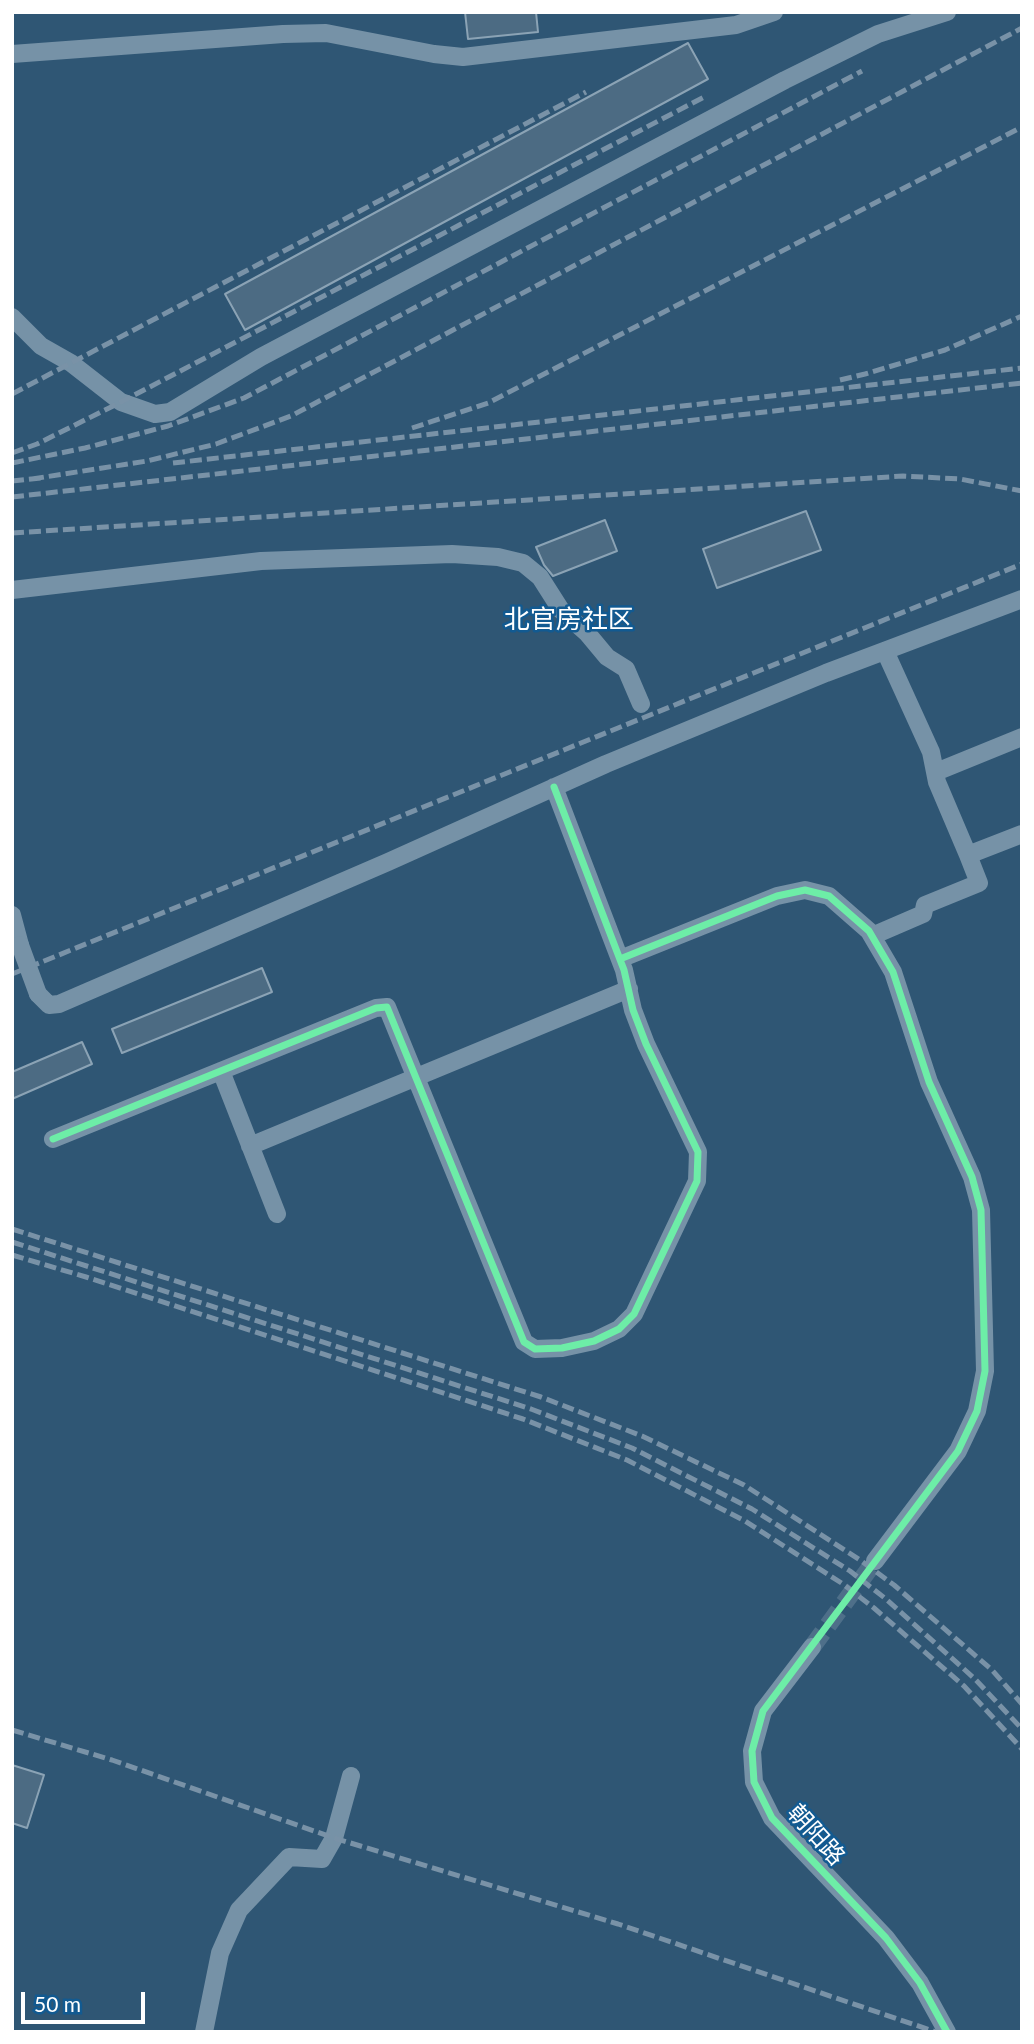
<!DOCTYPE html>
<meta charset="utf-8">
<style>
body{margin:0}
#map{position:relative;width:1034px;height:2044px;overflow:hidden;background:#2f5674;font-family:Lato,sans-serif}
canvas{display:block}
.frame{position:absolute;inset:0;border:14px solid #fff;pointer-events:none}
.scale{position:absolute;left:21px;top:1992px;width:124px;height:32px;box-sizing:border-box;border:4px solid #fff;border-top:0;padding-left:9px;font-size:21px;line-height:24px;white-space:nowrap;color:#fff;-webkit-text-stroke:5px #125a91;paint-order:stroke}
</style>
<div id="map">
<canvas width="1034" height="2044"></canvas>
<div class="frame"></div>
<div class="scale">50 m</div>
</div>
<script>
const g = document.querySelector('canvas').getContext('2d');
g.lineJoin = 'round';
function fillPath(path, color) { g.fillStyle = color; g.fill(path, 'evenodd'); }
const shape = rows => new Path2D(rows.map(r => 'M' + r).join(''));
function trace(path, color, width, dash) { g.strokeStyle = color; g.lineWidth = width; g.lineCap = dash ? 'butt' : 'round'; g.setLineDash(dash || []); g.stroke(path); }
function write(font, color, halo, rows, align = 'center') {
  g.font = font + ' Lato,"Noto Sans SC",sans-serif'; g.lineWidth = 5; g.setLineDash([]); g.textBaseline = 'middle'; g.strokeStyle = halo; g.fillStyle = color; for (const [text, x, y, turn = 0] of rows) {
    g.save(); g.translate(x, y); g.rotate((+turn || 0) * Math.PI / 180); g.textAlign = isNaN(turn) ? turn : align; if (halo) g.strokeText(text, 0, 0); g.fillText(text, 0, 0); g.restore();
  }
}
const building = shape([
 [465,12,536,12,538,32,468,39,465,12],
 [688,43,708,79,245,330,225,294,688,43],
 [806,511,821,550,717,588,703,549,806,511],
 [605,520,617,551,553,576,544,565,536,547,605,520],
 [262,968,272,992,122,1053,112,1029,262,968],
 [82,1042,92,1064,12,1099,12,1072,82,1042],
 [12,1765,44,1775,27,1828,12,1823,12,1765]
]);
const minorTunnel = shape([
 [812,1647,875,1561]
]);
const minor = shape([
 [12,54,283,34,326,33,434,54,463,57,736,25,774,12],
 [12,317,41,346,71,363,121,402,155,414,170,412,261,357,785,80,878,34,947,12],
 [12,590,261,561,452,554,498,557,523,563,540,577,561,610,587,633,607,657,626,669,641,704],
 [885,651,931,752,937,782,968,855],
 [936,772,1022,737],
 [12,915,20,945],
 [872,936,923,914,925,905,979,883,968,855,1022,834],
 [620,959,777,896,805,890,829,896,869,931,893,972,929,1082,972,1177,981,1210,985,1371,977,1411,958,1451,875,1561],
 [38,994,49,1005,59,1004,388,862,606,764,826,673,1022,599],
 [221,1071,277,1214],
 [53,1139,376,1008,387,1007,524,1342,535,1349,562,1348,594,1341,619,1329,634,1314,697,1181,698,1152,646,1044,633,1010,624,970,554,787],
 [250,1146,629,989],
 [812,1647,763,1711,752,1751,754,1782,772,1818,886,1938,920,1983,947,2032],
 [204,2032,220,1953,239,1910,289,1857,322,1859,334,1838,351,1776]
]);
const rail = shape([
 [840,380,865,374,945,350,1022,316],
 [12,394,586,92],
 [412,428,488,403,1022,127],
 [12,453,37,444,121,402,706,96],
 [12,463,85,448,168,426,244,398,862,71],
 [173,463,1022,368],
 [32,479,147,461,216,444,291,416,1022,28],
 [12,481,41,478],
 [12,497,1022,383],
 [12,533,903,476,960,479,1022,491],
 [12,974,1022,564],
 [12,1229,541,1397,642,1436,744,1485,860,1560,894,1585,992,1670,1022,1704],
 [12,1242,531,1409,632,1448,752,1509,850,1571,886,1599,975,1679,1022,1729],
 [12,1255,86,1277,523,1419,627,1460,745,1521,843,1584,874,1608,964,1686,1022,1749],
 [12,1730,112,1760,334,1838,618,1924,936,2032]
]);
const minorBridge = shape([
 [20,945,38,994]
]);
const cycleway = shape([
 [620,959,777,896,805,890,829,896,869,931,893,972,929,1082,972,1177,981,1210,985,1371,977,1411,958,1451,763,1711,752,1751,754,1782,772,1818,886,1938,920,1983,947,2032],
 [53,1139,376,1008,387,1007,524,1342,535,1349,562,1348,594,1341,619,1329,634,1314,697,1181,698,1152,646,1044,633,1010,624,970,554,787]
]);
const streetNames = [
 ["朝阳路",816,1835,48]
];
const neighbourhoodNames = [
 ["北官房社区",569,620]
];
fillPath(building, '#4c6b83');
trace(building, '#8ba3b5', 2);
trace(minorTunnel, '#4e6f89', 18, [18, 9]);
trace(minor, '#7692a7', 18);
trace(rail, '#7992a7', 5, [12, 5]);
trace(minorBridge, '#7692a7', 18);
trace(cycleway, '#6deda7', 7);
write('24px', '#fff', '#125a91', streetNames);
write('26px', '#fff', '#125a91', neighbourhoodNames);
</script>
